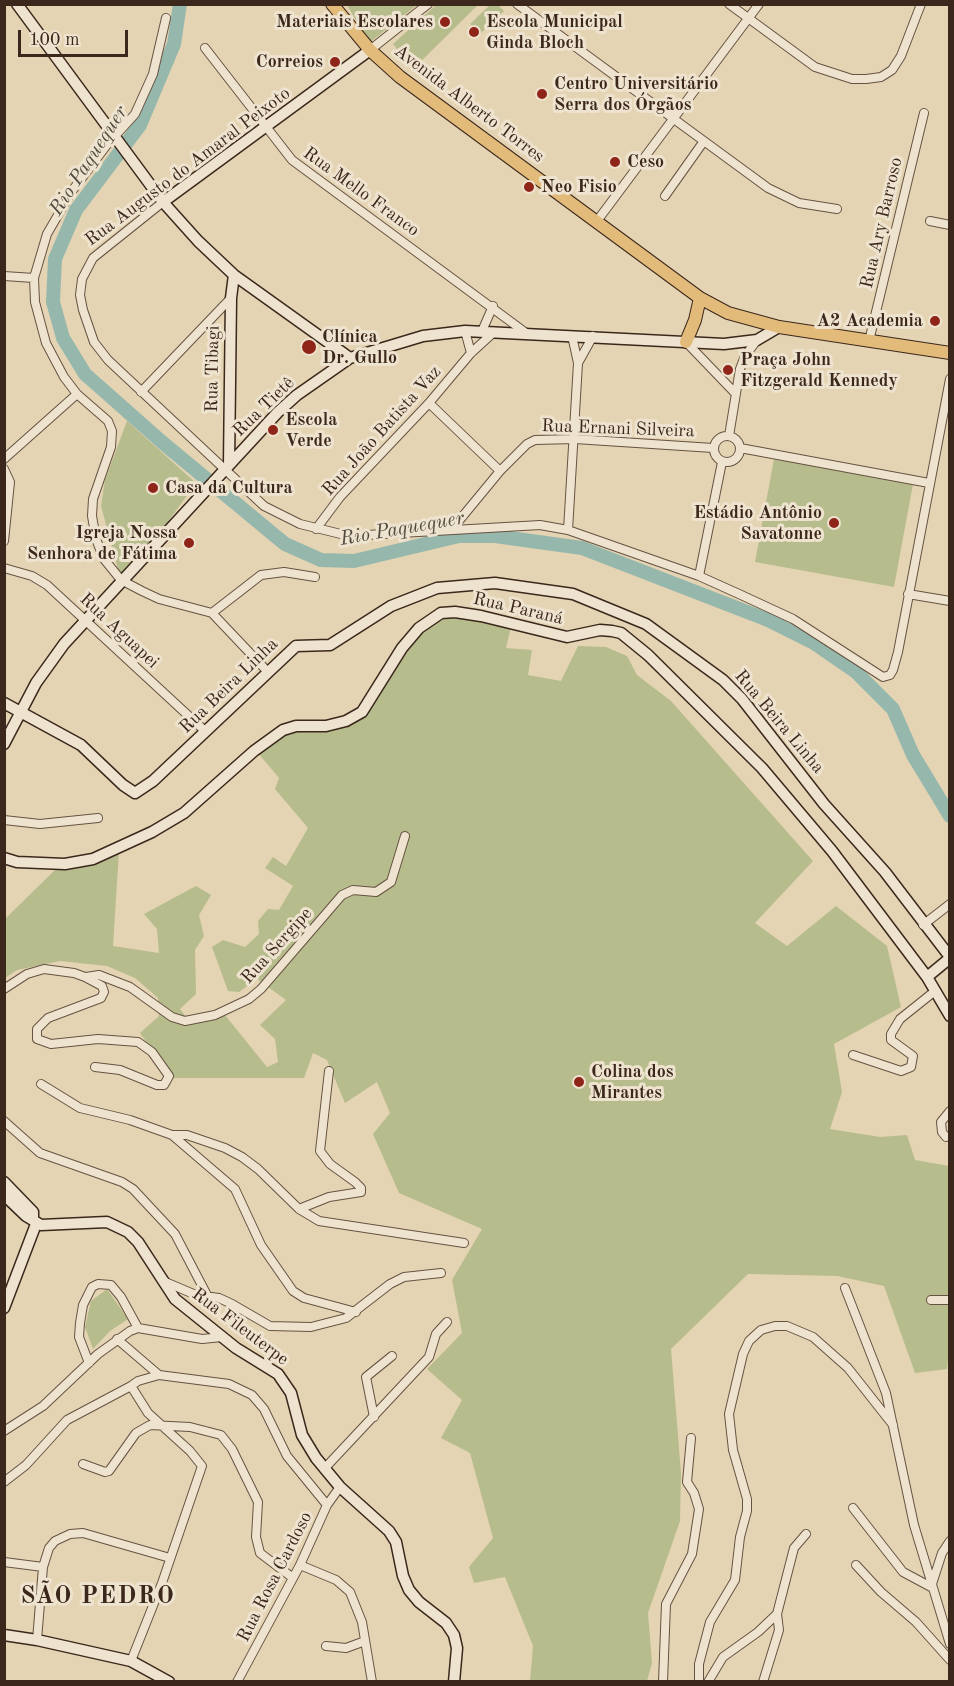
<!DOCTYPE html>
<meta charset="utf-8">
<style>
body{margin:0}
#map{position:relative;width:954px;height:1686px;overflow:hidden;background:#e5d4b3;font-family:"Old Standard TT",serif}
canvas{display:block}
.frame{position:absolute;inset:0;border:6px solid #3b271c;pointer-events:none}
.scale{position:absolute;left:18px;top:30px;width:110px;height:27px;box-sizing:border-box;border:3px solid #3b271c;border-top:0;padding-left:8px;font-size:18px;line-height:21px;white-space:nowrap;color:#3b271c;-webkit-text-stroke:4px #eee3ce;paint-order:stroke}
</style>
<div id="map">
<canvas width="954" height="1686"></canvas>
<div class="frame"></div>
<div class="scale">100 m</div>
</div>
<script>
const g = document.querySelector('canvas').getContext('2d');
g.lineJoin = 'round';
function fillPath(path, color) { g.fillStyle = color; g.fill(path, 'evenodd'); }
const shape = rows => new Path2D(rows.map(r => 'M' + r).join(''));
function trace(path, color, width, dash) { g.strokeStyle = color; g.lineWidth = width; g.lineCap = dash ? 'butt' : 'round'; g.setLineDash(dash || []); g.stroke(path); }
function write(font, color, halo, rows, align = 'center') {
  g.font = font + ' "Old Standard TT",serif'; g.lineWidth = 6; g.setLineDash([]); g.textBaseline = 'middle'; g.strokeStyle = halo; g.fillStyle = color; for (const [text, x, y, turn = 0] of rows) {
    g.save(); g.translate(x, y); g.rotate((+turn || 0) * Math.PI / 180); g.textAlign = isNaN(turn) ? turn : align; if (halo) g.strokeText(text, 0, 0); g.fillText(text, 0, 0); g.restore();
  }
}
const green = shape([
 [347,5,417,5,369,43],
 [436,5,478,5,413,69,393,44],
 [490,5,498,5,504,11,480,34,470,24],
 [127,421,196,483,136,566,121,580,101,506,105,480],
 [774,459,913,484,894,587,755,562],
 [450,615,511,627,506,648,532,650,528,675,561,681,578,646,606,647,627,656,637,675,671,701,813,861,755,923,787,946,836,906,887,946,901,1007,834,1044,842,1092,830,1129,880,1137,907,1135,915,1160,949,1166,950,1341,947,1369,915,1373,884,1286,837,1276,748,1274,671,1349,681,1473,680,1521,648,1613,652,1663,647,1681,530,1681,533,1646,505,1577,474,1583,469,1567,493,1538,470,1453,441,1438,462,1400,427,1369,462,1333,452,1280,482,1229,399,1193,373,1134,390,1113,377,1082,345,1103,327,1060,313,1053,304,1078,172,1078,140,1033,159,1016,158,998,135,978,107,966,60,961,17,970,5,978,5,919,58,867,119,851,113,946,159,953,157,929,144,914,196,886,211,895,199,915,204,936,195,950,196,994,180,1009,186,1017,197,1017,220,1009,267,1067,278,1062,275,1039,260,1025,286,1000,257,979,239,992,228,991,212,947,223,940,245,947,259,934,258,921,268,909,279,910,293,886,265,868,273,857,286,866,308,828,275,789,279,778,258,753,285,732,345,718,362,708,421,632,433,620],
 [107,1289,128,1319,110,1331,93,1349,85,1327,91,1301]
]);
const river = shape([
 [180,4,174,44,140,125,76,210,55,259,53,302,63,338,85,374,163,443,285,544,321,560,354,561,459,536,495,536,582,548,768,620,814,643,856,672,893,709,913,755,950,816]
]);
const street = shape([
 [517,4,768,188,799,203,837,209],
 [729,4,815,67,852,79,866,79,881,77,892,70,901,56,921,4],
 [166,18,153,74,135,114,106,146,72,191,47,234,34,278,35,302,46,343,64,377,77,394,108,421,112,431,111,447,93,499,92,516,96,539,104,559,121,580,142,591,159,599,212,613],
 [205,48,292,160,526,333],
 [370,50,428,4],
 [665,196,704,141],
 [163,202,93,258,82,279,80,295,83,310,94,342,108,360,264,506,300,524,349,536,540,525,568,530,699,576,739,594,793,619,883,677,890,675,893,670,898,652,950,379],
 [597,221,759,4],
 [930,221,950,225],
 [4,276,34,278],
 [465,331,471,353],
 [482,331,493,306],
 [869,341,924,113],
 [686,342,735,393],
 [578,363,593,336],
 [141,392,231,298],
 [429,403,500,471],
 '714 449a13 13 0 1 1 26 0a13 13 0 1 1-26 0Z',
 [729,436,740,369,745,356,757,340],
 [740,448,929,483],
 [4,459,77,394],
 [4,469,10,482,4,541],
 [453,528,500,471,527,444,535,440,575,439,713,448],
 [316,529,340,497,429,403,471,353,494,332],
 [568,530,578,363,572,336],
 [4,568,32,576,47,585,205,731],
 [699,576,722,462],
 [908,594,950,601],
 [212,613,261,575,284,572,315,577],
 [212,613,267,671],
 [4,820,40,824,98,818],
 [923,925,950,904],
 [86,977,99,975,130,987,172,1017,185,1021,215,1015,249,999,261,989,342,895,353,890,376,892,391,882,405,836],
 [4,989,27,974,44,969,74,973,85,977,102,986,104,992,101,998,48,1018,37,1029,37,1039,51,1044,98,1039,138,1042,152,1052,169,1076,164,1085,157,1085,120,1070,95,1067],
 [853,1055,901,1071,911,1067,913,1056,891,1040,891,1034,900,1019,935,991],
 [41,1084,80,1108,130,1120,172,1135,235,1189,261,1245,293,1291,304,1298,356,1312],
 [4,1121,40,1153,122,1182,133,1189,175,1234,208,1297],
 [172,1135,187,1135,225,1148,242,1157,258,1169,299,1209,319,1221,464,1243],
 [946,1137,942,1132,941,1122,950,1111],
 [299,1209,329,1197,361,1192,361,1188,355,1182,330,1164,320,1151,329,1071],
 [163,1281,196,1295,219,1298,232,1304,270,1326,311,1327,346,1318,390,1284,404,1277,441,1273],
 [845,1288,886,1393,914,1525,950,1644],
 [931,1300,950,1300],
 [117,1339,159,1375,138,1381,131,1386,148,1413,190,1451,202,1466,162,1583,131,1661],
 [89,1363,79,1337,80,1323,83,1305,92,1287,98,1284,111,1285,121,1297,138,1328],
 [159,1375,229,1384,252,1395,264,1409,287,1456,327,1505],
 [374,1417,366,1377,392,1356],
 [4,1431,43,1406,98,1354,130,1331,138,1328,202,1339,222,1337],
 [83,1464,105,1472,109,1471,136,1433,150,1425,190,1427,221,1435,232,1449,258,1502,256,1537,260,1553,293,1578],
 [324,1469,429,1357,436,1334,447,1322],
 [4,1482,26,1465,67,1420,131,1386],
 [853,1508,903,1572,931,1587,942,1553,950,1541],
 [4,1562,43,1567],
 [300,1565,336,1580,350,1592,362,1622,372,1682],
 [856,1565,881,1592,916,1622,950,1660],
 [37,1640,43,1567,49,1548,55,1541,70,1534,83,1533,170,1558],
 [326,1646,346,1648,365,1641],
 [237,1682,300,1565,327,1505,340,1487],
 [663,1682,666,1604,692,1554,699,1509,694,1493,687,1482,691,1438],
 [699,1682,699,1664,710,1622,735,1580,740,1537,747,1511,747,1499,733,1450,729,1414,743,1354,749,1341,761,1330,775,1326,787,1326,813,1337,848,1368,893,1425],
 [708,1682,723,1657,758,1632,777,1614],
 [763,1682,779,1630,777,1614,794,1548,806,1534]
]);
const secondary = shape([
 [17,4,163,202,198,241,234,275,350,358],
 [163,202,370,50],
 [229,465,231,298,234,275],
 [4,703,81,745,123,785,135,793,153,781,296,646,330,645,391,606,437,588,495,583,573,594,646,624,723,680,742,699,824,804,885,872,950,957],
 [4,744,36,683,64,644,278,412,297,395,350,358,423,336,465,331,724,344,757,340,779,327],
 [4,858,17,862,65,864,93,859,152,832,184,813,254,751,283,730,296,726,326,726,346,721,362,712,402,648,419,628,441,613,455,612,481,616,567,637,600,630,612,631,621,633,648,655,762,768,832,851,927,977],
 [950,958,927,977,950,1016],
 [4,1182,33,1212,33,1220],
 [4,1195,26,1216,41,1225,107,1222,128,1232,138,1242,175,1299,236,1348,278,1374,291,1393,302,1435,316,1458,340,1487,389,1531,396,1542,403,1576,409,1590,419,1602,446,1623,454,1635,457,1648,454,1682],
 [4,1308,36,1224],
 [4,1635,37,1640,131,1661,169,1682]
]);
const primary = shape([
 [332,4,370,50,400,77,700,298,728,313,779,327,950,353],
 [686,342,695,320,700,298]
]);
const markers = [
 [445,22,6,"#8f2418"],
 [474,32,6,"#8f2418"],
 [335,62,6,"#8f2418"],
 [542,94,6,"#8f2418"],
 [615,162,6,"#8f2418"],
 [529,187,6,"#8f2418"],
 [935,321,6,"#8f2418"],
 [309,347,8,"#8f2418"],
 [728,370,6,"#8f2418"],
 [273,430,6,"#8f2418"],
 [153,488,6,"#8f2418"],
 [834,523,6,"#8f2418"],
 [189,543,6,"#8f2418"],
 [579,1082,6,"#8f2418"]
];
const poiNames = [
 ["Materiais Escolares",433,22,"right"],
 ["Escola Municipal",486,22],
 ["Ginda Bloch",486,43],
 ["Correios",323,62,"right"],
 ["Centro Universitário",554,84],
 ["Serra dos Órgãos",554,105],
 ["Ceso",627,162],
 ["Neo Fisio",541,187],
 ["A2 Academia",923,321,"right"],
 ["Clínica",322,337],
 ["Dr. Gullo",322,358],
 ["Praça John",740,360],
 ["Fitzgerald Kennedy",740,381],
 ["Escola",285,420],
 ["Verde",285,441],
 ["Casa da Cultura",165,488],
 ["Estádio Antônio",822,513,"right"],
 ["Savatonne",822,534,"right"],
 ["Igreja Nossa",177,533,"right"],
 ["Senhora de Fátima",177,554,"right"],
 ["Colina dos",591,1072],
 ["Mirantes",591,1093]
];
const streetNames = [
 ["Avenida Alberto Torres",469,104,37],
 ["Rua Augusto do Amaral Peixoto",188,167,-37],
 ["Rua Mello Franco",361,192,36],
 ["Rua Ary Barroso",882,223,-77],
 ["Rua Tibagi",213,369,-89],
 ["Rua Tietê",264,407,-44],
 ["Rua Ernani Silveira",618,429,2],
 ["Rua João Batista Vaz",382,431,-48],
 ["Rua Paraná",518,609,13],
 ["Rua Aguapei",119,631,43],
 ["Rua Beira Linha",229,686,-44],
 ["Rua Beira Linha",779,722,50],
 ["Rua Sergipe",277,946,-48],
 ["Rua Fileuterpe",240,1327,37],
 ["Rua Rosa Cardoso",275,1577,-63]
];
const waterNames = [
 ["Rio Paquequer",89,161,-57],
 ["Rio Paquequer",402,529,-10]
];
const districtNames = [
 ["SÃO PEDRO",98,1597]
];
fillPath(green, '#b6bc8c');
trace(river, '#96b8ac', 14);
trace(street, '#665242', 10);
trace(secondary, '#3b271c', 13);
trace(primary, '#3b271c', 14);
trace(street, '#eee3ce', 8);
trace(secondary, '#eee3ce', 10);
trace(primary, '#e2ba7a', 12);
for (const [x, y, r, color] of markers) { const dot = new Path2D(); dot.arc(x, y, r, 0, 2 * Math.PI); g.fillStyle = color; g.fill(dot); trace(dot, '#eee3ce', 2); }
write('bold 18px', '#3b271c', '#eee3ce', poiNames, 'left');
write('18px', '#3b271c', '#eee3ce', streetNames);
write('italic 20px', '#524b40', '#eee3ce', waterNames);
g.letterSpacing = '1.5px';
write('bold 24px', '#3b271c', '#eee3ce', districtNames);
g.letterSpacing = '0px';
</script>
